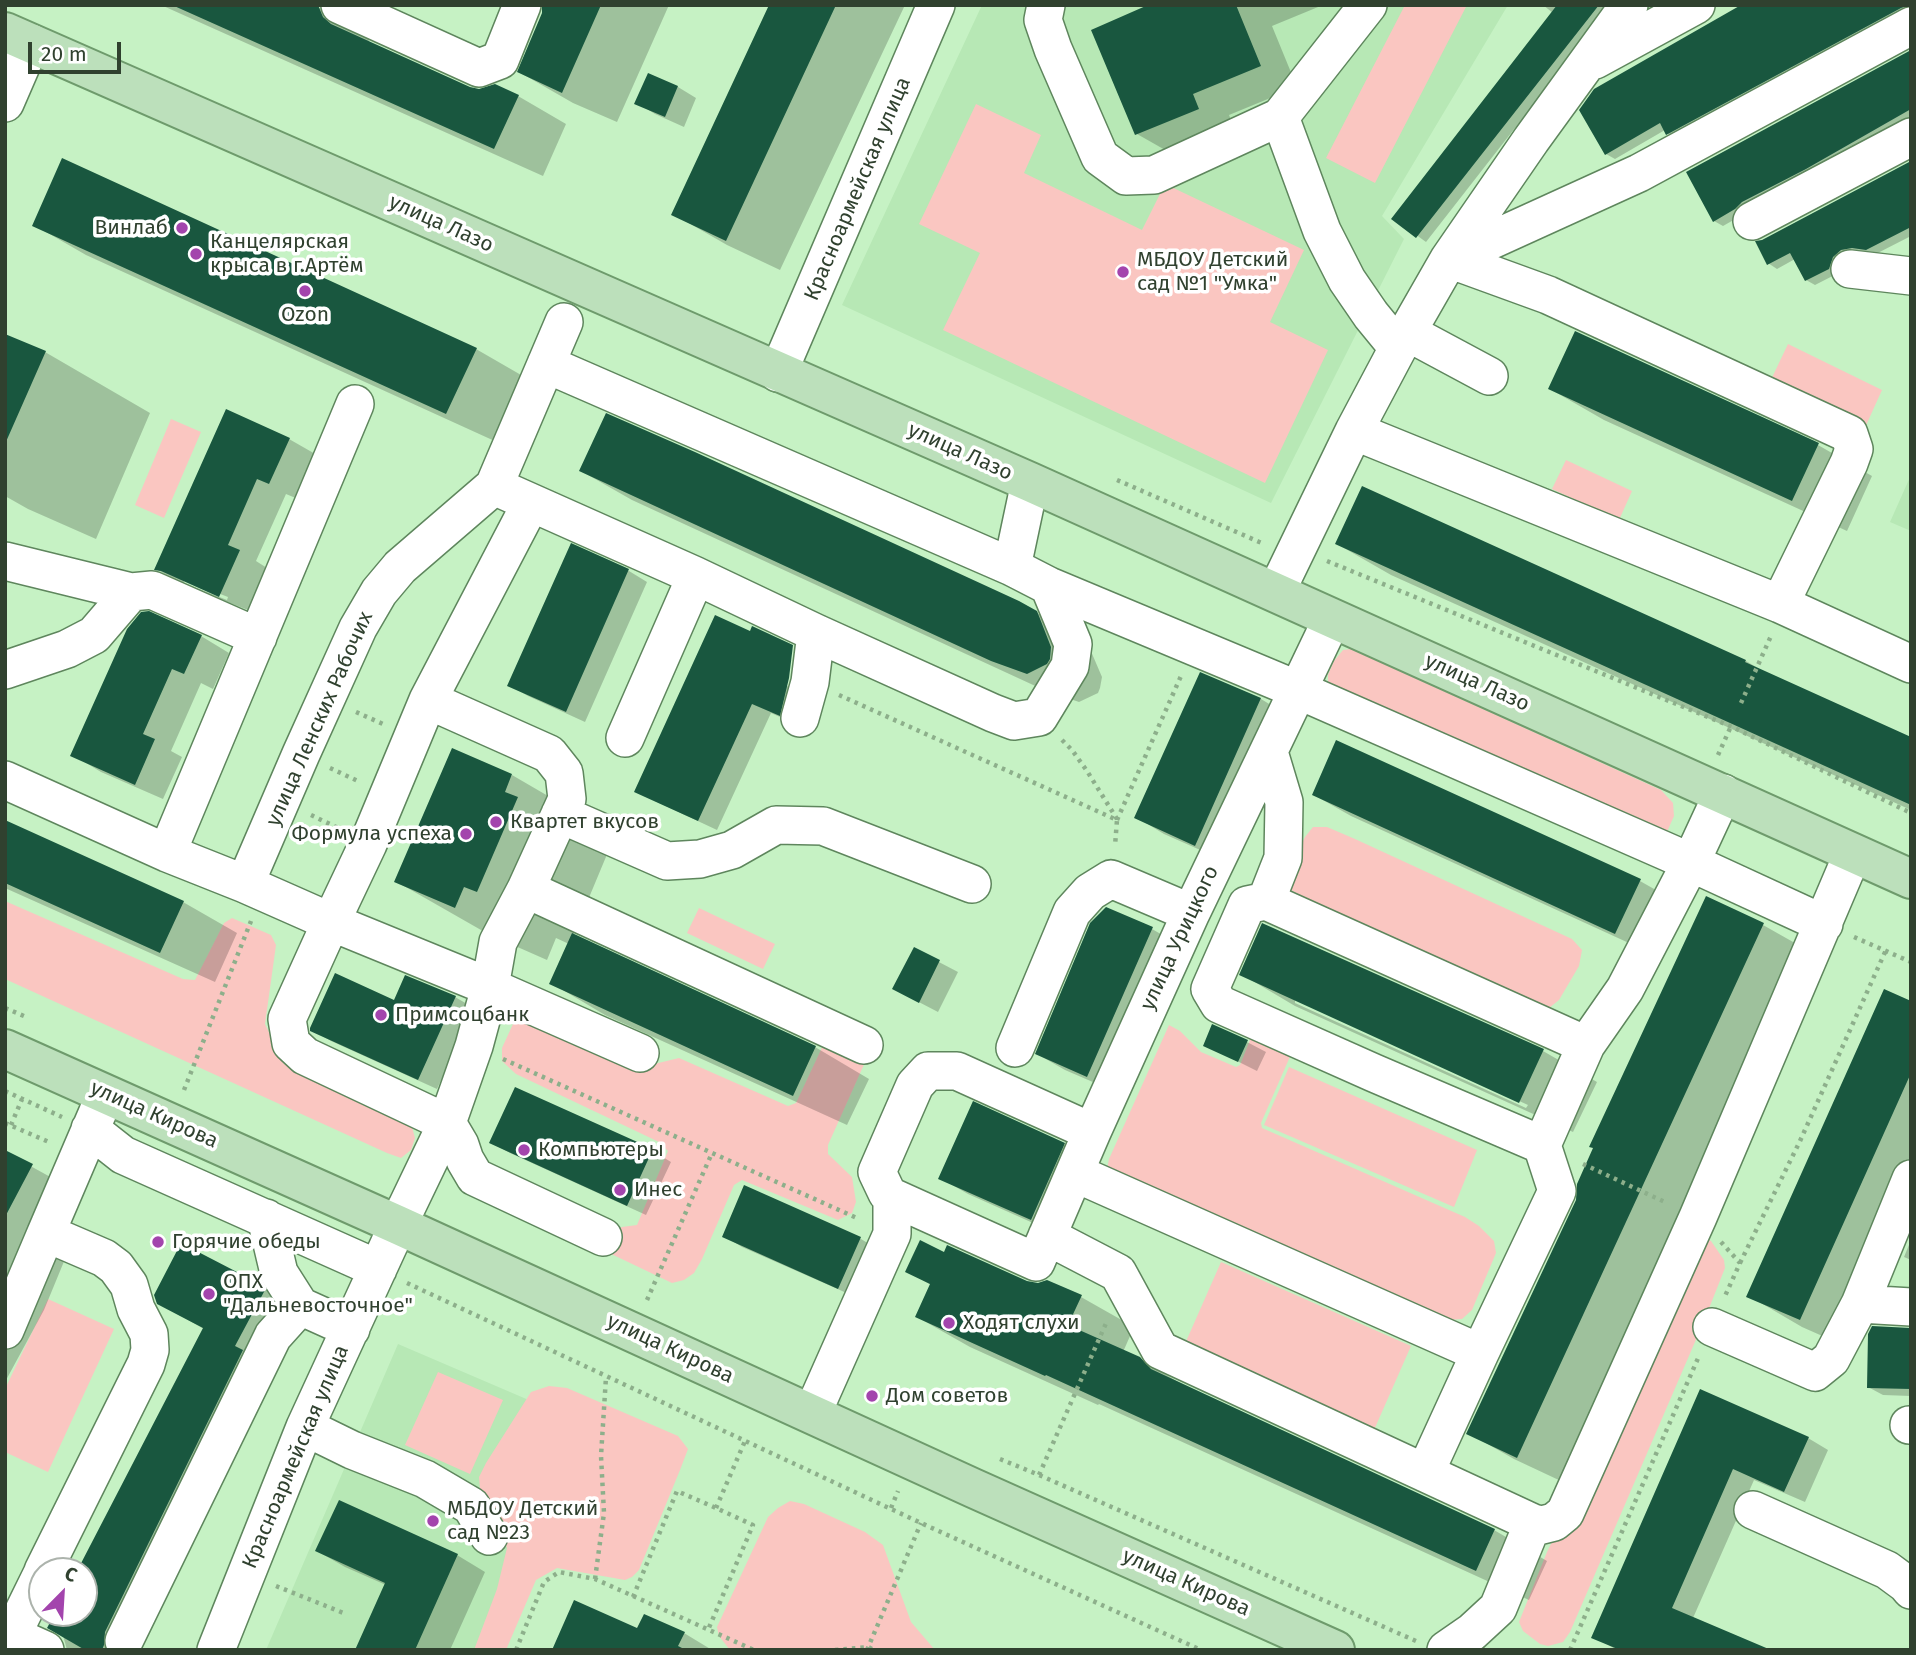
<!DOCTYPE html>
<meta charset="utf-8">
<style>
body{margin:0}
#map{position:relative;width:1916px;height:1655px;overflow:hidden;background:#c6f2c4;font-family:"Fira Sans",sans-serif}
canvas{display:block}
.frame{position:absolute;inset:0;border:7px solid #30412f;pointer-events:none}
.north{position:absolute;left:28px;top:1557px;width:70px;height:70px;box-sizing:border-box;background:#fff;border:2px solid #acb3ac;border-radius:50%;rotate:24deg;font-size:19px;font-weight:700;line-height:28px;text-align:center;color:#30412f}
.north::after{content:'';display:block;margin:auto;width:24px;height:32px;background:#a344ad;clip-path:polygon(50% 0,100% 100%,50% 72%,0 100%)}
.scale{position:absolute;left:28px;top:42px;width:93px;height:32px;box-sizing:border-box;border:4px solid #30412f;border-top:0;padding-left:9px;font-size:21px;line-height:24px;white-space:nowrap;color:#30412f;-webkit-text-stroke:5px #fff;paint-order:stroke}
</style>
<div id="map">
<canvas width="1916" height="1655"></canvas>
<div class="frame"></div>
<div class="north">С</div>
<div class="scale">20 m</div>
</div>
<script>
const g = document.querySelector('canvas').getContext('2d');
g.lineJoin = 'round';
function fillPath(path, color) { g.fillStyle = color; g.fill(path, 'evenodd'); }
const shape = rows => new Path2D(rows.map(r => 'M' + r).join(''));
function trace(path, color, width, dash) { g.strokeStyle = color; g.lineWidth = width; g.lineCap = dash ? 'butt' : 'round'; g.setLineDash(dash || []); g.stroke(path); }
function write(font, color, halo, rows, align = 'center') {
  g.font = font + ' "Fira Sans",sans-serif'; g.lineWidth = 7; g.setLineDash([]); g.textBaseline = 'middle'; g.strokeStyle = halo; g.fillStyle = color; for (const [text, x, y, turn = 0] of rows) {
    g.save(); g.translate(x, y); g.rotate((+turn || 0) * Math.PI / 180); g.textAlign = isNaN(turn) ? turn : align; if (halo) g.strokeText(text, 0, 0); g.fillText(text, 0, 0); g.restore();
  }
}
const built = shape([
 [982,5,1508,5,1382,216,1404,239,1271,503,842,305],
 [1911,475,1911,531,1890,522],
 [398,1344,587,1425,490,1650,266,1650]
]);
const green = shape([
 [1405,5,1467,5,1375,183,1326,158],
 [976,104,1041,135,1024,173,1142,230,1165,184,1304,250,1270,322,1328,350,1265,483,943,330,980,253,919,224],
 [1788,344,1882,390,1863,432,1768,386],
 [171,419,201,432,164,518,135,505],
 [1566,460,1632,491,1619,520,1552,489],
 [1351,649,1661,790,1673,803,1674,816,1666,834,1328,687,1328,675,1334,661,1343,650],
 [1313,827,1327,827,1355,839,1572,939,1582,950,1579,966,1559,1000,1549,1008,1533,1003,1305,898,1291,890,1288,879,1294,859,1305,837],
 [5,901,183,979,195,980,224,923,232,918,271,935,276,945,265,1024,284,1064,412,1127,415,1138,411,1150,401,1158,387,1153,5,979],
 [699,908,775,944,763,969,687,933],
 [522,1015,646,1066,679,1058,788,1106,796,1103,826,1039,866,1060,828,1145,828,1154,852,1177,856,1202,852,1213,838,1220,742,1180,734,1185,702,1259,694,1273,684,1280,672,1283,605,1251,609,1234,622,1227,637,1225,668,1151,659,1142,516,1074,502,1061,502,1048,513,1024],
 [1169,1025,1180,1031,1201,1052,1236,1067,1240,1065,1252,1035,1292,1052,1261,1123,1262,1128,1465,1217,1479,1226,1494,1241,1496,1253,1472,1310,1462,1319,1446,1320,1107,1169,1109,1159],
 [1289,1067,1477,1150,1454,1207,1264,1125],
 [1704,1237,1711,1241,1724,1260,1725,1268,1704,1321,1570,1632,1563,1642,1548,1646,1540,1644,1523,1631,1519,1622,1547,1552],
 [1221,1262,1411,1346,1374,1430,1184,1346],
 [48,1299,114,1329,48,1472,5,1452,5,1389],
 [438,1372,503,1400,470,1474,405,1445],
 [549,1386,567,1388,678,1436,688,1449,680,1470,639,1570,632,1577,625,1580,557,1568,536,1580,506,1650,474,1650,497,1589,507,1548,480,1489,479,1477,486,1463,531,1392],
 [790,1501,804,1504,865,1532,883,1545,911,1622,935,1650,730,1650,719,1636,717,1627,768,1517,778,1508]
]);
const shadow = shape([
 [161,5,314,5,367,35,370,44,470,89,518,96,566,124,543,176],
 [544,5,669,5,617,122,573,103,519,72,543,13],
 [771,5,905,5,780,270,727,245,673,214],
 [1153,5,1323,5,1272,26,1297,87,1229,115,1235,130,1174,155,1137,134],
 [1543,5,1611,5,1426,242,1393,218,1553,13],
 [1744,5,1911,5,1911,13,1676,138,1667,133,1665,130,1615,159,1606,154],
 [1911,52,1911,119,1723,226,1714,221],
 [649,75,678,87,696,98,684,127,655,114,637,103],
 [1911,163,1911,236,1815,285,1806,280,1795,259,1777,269,1768,263],
 [34,225,476,349,528,379,499,443,86,255],
 [5,335,45,352,150,413,96,539,28,509,5,496],
 [1550,389,1818,445,1872,476,1847,531,1604,420],
 [289,439,317,455,298,499,286,494,256,561,267,568,248,610,184,585,156,569],
 [184,580,228,597,227,600,184,583],
 [581,471,1018,602,1087,642,1102,677,1100,688,1098,693,1079,702,1044,690,632,500],
 [1362,488,1746,661,1771,676,1911,739,1911,810,1391,575,1337,544],
 [572,546,629,571,647,582,585,722,528,696,509,685],
 [751,633,787,686,790,687,795,648,811,658,798,725,771,713,717,830,655,801],
 [201,636,229,653,213,689,201,683,171,751,182,757,163,799,101,772,73,755],
 [1201,674,1261,699,1289,716,1223,860,1164,834,1136,817],
 [512,775,603,828,608,852,573,936,815,1047,869,1079,847,1125,605,1015,551,983,569,944,556,938,547,960,488,934,397,882],
 [1314,795,1640,881,1677,902,1653,954,1351,816],
 [5,822,183,902,237,933,215,982,5,888],
 [1707,899,1763,925,1809,951,1563,1482,1514,1459,1468,1433,1578,1200],
 [1106,909,1152,929,1180,945,1116,1092,1065,1070,1037,1054],
 [914,949,958,972,938,1012,913,999],
 [1241,974,1543,1051,1597,1082,1573,1132,1295,1006],
 [1295,999,1528,1105,1526,1108,1295,1003],
 [455,997,474,1008,437,1089,331,1041,312,1030,395,1002],
 [1911,1003,1911,1224,1854,1350,1802,1327,1749,1296],
 [1213,1026,1247,1042,1266,1052,1257,1071,1205,1045],
 [516,1089,653,1151,671,1162,646,1215,510,1153,491,1143],
 [1064,1144,1092,1160,1060,1235,968,1194,940,1178],
 [5,1152,74,1190,65,1259,44,1310,5,1382],
 [745,1188,861,1239,879,1250,858,1298,742,1247,724,1236],
 [1911,1240,1911,1260,1904,1257],
 [945,1254,1027,1283,1038,1285,1047,1281,1081,1297,1134,1327,1123,1352,1139,1359,1194,1391,1494,1530,1547,1561,1529,1600,1099,1404,1098,1405,970,1347,917,1317,931,1285,907,1271],
 [261,1286,297,1307,270,1367,277,1371,141,1650,67,1650,57,1613,84,1613,84,1571,79,1571,204,1329,158,1303],
 [1911,1329,1911,1396,1883,1395,1868,1387],
 [1701,1391,1808,1438,1828,1450,1805,1502,1754,1480,1693,1618,1767,1650,1617,1650,1594,1637],
 [317,1551,457,1555,485,1572,450,1650,357,1650,386,1585,345,1567],
 [638,1630,684,1633,712,1650,554,1650]
]);
const building = shape([
 [172,5,318,5,323,17,331,24,470,87,479,89,495,84,519,95,494,149],
 [542,5,601,5,562,93,517,72,542,13],
 [769,5,836,5,726,241,671,215],
 [1148,5,1236,5,1261,66,1193,94,1199,109,1135,135,1091,30],
 [1557,5,1599,5,1416,238,1391,219],
 [1741,5,1910,5,1901,8,1666,135,1660,123,1605,155,1579,110,1594,89],
 [1911,50,1911,109,1806,169,1742,202,1735,209,1713,222,1686,172],
 [648,73,678,86,665,117,634,104],
 [62,158,477,348,446,414,32,226],
 [1911,161,1911,227,1866,250,1852,248,1841,250,1833,257,1829,269,1805,281,1790,253,1767,265,1755,241,1762,240],
 [1575,331,1819,443,1792,501,1548,389],
 [5,334,46,351,5,444],
 [226,409,290,438,269,484,257,479,228,545,240,550,219,597,161,571,154,570],
 [606,413,695,452,1019,601,1037,611,1051,647,1050,659,1047,664,1027,674,991,661,579,471],
 [1362,486,1746,660,1745,662,1911,737,1911,805,1335,544],
 [571,543,629,569,566,712,507,686],
 [149,611,202,635,184,674,172,669,143,734,155,739,135,785,70,756,127,629,141,612],
 [715,615,750,631,752,626,793,645,789,678,780,716,752,704,698,821,634,792],
 [1200,672,1261,698,1195,846,1134,818],
 [1336,740,1641,879,1615,934,1312,795],
 [452,748,512,774,505,792,518,797,477,892,464,887,455,908,394,882],
 [5,820,184,901,160,953,5,883],
 [1706,896,1764,923,1517,1458,1466,1434,1576,1200,1577,1184,1593,1148,1589,1147],
 [1106,907,1153,927,1087,1077,1035,1054,1090,923],
 [1262,923,1544,1049,1519,1103,1239,975],
 [572,933,816,1046,793,1096,549,984],
 [914,947,940,960,919,1003,892,989],
 [335,973,394,1000,405,975,456,996,418,1080,310,1031,310,1028],
 [1884,989,1911,1001,1911,1073,1800,1320,1746,1297],
 [1212,1024,1248,1040,1238,1062,1203,1046],
 [515,1087,653,1149,627,1206,489,1143],
 [973,1101,1065,1143,1031,1220,938,1179],
 [5,1150,33,1164,5,1217],
 [744,1185,861,1237,838,1289,722,1237],
 [920,1240,944,1252,947,1245,1027,1281,1038,1283,1047,1280,1082,1295,1068,1325,1140,1357,1151,1369,1495,1529,1476,1571,1046,1375,1045,1376,915,1317,930,1284,905,1272],
 [181,1243,262,1285,265,1290,235,1346,243,1350,105,1632,104,1645,102,1650,85,1650,47,1628,55,1613,84,1613,84,1571,77,1571,203,1328,157,1304,154,1295],
 [1872,1326,1911,1328,1911,1389,1867,1388,1868,1334],
 [1700,1389,1809,1437,1784,1492,1733,1469,1672,1608,1771,1650,1620,1650,1591,1638],
 [339,1500,458,1554,415,1650,355,1650,385,1583,315,1551],
 [574,1600,637,1628,644,1614,685,1632,678,1646,686,1650,552,1650]
]);
const path = shape([
 [1117,480,1264,544],
 [1327,561,1730,726,1911,813],
 [839,695,1117,820,1115,846],
 [1741,703,1771,636],
 [356,712,383,724],
 [1062,740,1072,750,1087,771,1117,819],
 [1718,755,1732,724],
 [330,768,360,782],
 [311,815,338,828],
 [1117,820,1181,676],
 [1854,937,1911,962],
 [5,1008,24,1016],
 [503,1059,859,1219],
 [184,1090,251,921],
 [5,1091,62,1117],
 [5,1123,49,1142],
 [11,1125,22,1099],
 [1583,1164,1667,1203],
 [1721,1242,1740,1263,1725,1296],
 [1740,1263,1800,1141,1886,950],
 [407,1283,921,1523,1201,1650],
 [647,1300,712,1153],
 [1000,1459,1039,1475,1416,1641],
 [1039,1475,1107,1321],
 [716,1508,745,1441],
 [891,1508,898,1491],
 [595,1579,604,1513,601,1456,606,1377],
 [276,1586,346,1614],
 [633,1597,677,1491,716,1508,753,1525,708,1630],
 [516,1650,544,1582,559,1572,595,1579,754,1650],
 [835,1650,868,1647,874,1650],
 [867,1650,921,1523],
 [1570,1650,1699,1356]
]);
const minor = shape([
 [340,5,479,68,500,60,522,5],
 [1046,5,1043,20,1053,49,1100,157,1126,176,1154,175,1280,117],
 [1368,5,1280,117,1322,231,1347,280,1371,315,1398,348],
 [1595,60,1696,5],
 [5,103,31,43],
 [1752,221,1911,137],
 [1449,259,1548,295,1849,434,1854,449,1849,463,1780,604],
 [1450,259,1639,173,1911,26],
 [1850,269,1911,276],
 [1407,332,1489,376],
 [546,364,1012,567,1049,586,1298,690,1672,854,1824,924],
 [778,373,936,5],
 [1354,431,1780,604,1911,664],
 [494,486,696,576,816,633,993,713,1014,721,1039,717,1070,666,1073,644,1049,586],
 [5,561,131,592],
 [1012,567,1030,482],
 [1276,592,1354,431,1398,348,1449,259,1531,140,1629,5],
 [5,670,67,649,94,635,131,592,152,590,258,637],
 [800,718,810,682,816,633],
 [625,738,696,576],
 [5,780,167,853,245,884,331,922,368,844,428,700,531,503],
 [560,814,667,861,700,859,732,850,776,825,823,826,972,884],
 [167,853,355,404],
 [245,884,301,754,358,628,379,592,400,567,494,486,564,322],
 [526,889,864,1045],
 [1266,901,1283,858,1284,802,1269,752],
 [1015,1048,1072,912,1090,892,1111,879,1191,913],
 [90,1129,123,1155,378,1269],
 [1092,1132,957,1071,928,1071,915,1085,877,1172,887,1193,892,1197,1036,1262,1092,1132,1191,913,1332,619],
 [1542,1145,1586,1045],
 [1075,1173,1480,1353],
 [266,1218,279,1273,300,1306,351,1329],
 [46,1233,100,1107],
 [1047,1236,1118,1273,1160,1350,1533,1523,1498,1608,1472,1632,1446,1650],
 [603,1237,475,1177,465,1160,460,1145,447,1123,305,1056,291,1043,287,1019,331,922,490,987,640,1053],
 [1860,1304,1911,1307],
 [1712,1327,1815,1372,1831,1359,1860,1304,1911,1179],
 [5,1330,46,1233,104,1258,116,1267,129,1285,136,1309,149,1334,150,1350,146,1364,43,1571],
 [812,1414,892,1234,892,1197],
 [1909,1425,1911,1425],
 [305,1427,352,1450,425,1479,471,1506,489,1536],
 [1425,1473,1480,1353,1557,1191,1542,1145,1374,1073,1219,1004,1210,989,1247,905,1266,901,1586,1045,1625,989,1691,862,1723,793],
 [1753,1510,1887,1570,1906,1584,1911,1590],
 [1533,1523,1542,1525,1554,1522,1565,1513,1698,1217,1853,853],
 [5,1632,45,1650],
 [12,1635,42,1574],
 [124,1641,273,1336,300,1306],
 [216,1650,305,1427,398,1225,447,1123,474,1046,490,987,498,942,526,889,567,799,564,773,549,754,428,700]
]);
const major = shape([
 [5,32,1030,482,1911,879],
 [5,1049,398,1225,973,1488,1335,1650]
]);
const markers = [
 [182,228,7,"#a344ad"],
 [196,254,7,"#a344ad"],
 [1123,272,7,"#a344ad"],
 [305,291,7,"#a344ad"],
 [496,822,7,"#a344ad"],
 [466,834,7,"#a344ad"],
 [381,1015,7,"#a344ad"],
 [524,1150,7,"#a344ad"],
 [620,1190,7,"#a344ad"],
 [158,1242,7,"#a344ad"],
 [209,1294,7,"#a344ad"],
 [949,1323,7,"#a344ad"],
 [872,1396,7,"#a344ad"],
 [433,1521,7,"#a344ad"]
];
const streetNames = [
 ["Красноармейская улица",858,189,-67],
 ["улица Лазо",441,224,24],
 ["улица Лазо",960,452,24],
 ["улица Лазо",1477,683,24],
 ["улица Ленских Рабочих",320,719,-66],
 ["улица Урицкого",1180,938,-65],
 ["улица Кирова",154,1115,24],
 ["улица Кирова",670,1349,25],
 ["Красноармейская улица",296,1457,-67],
 ["улица Кирова",1186,1583,24]
];
const poiNames = [
 ["Винлаб",168,228,"right"],
 ["Канцелярская",210,242],
 ["крыса в г.Артём",210,266],
 ["МБДОУ Детский",1137,260],
 ["сад №1 \"Умка\"",1137,284],
 ["Ozon",305,315,"center"],
 ["Квартет вкусов",510,822],
 ["Формула успеха",452,834,"right"],
 ["Примсоцбанк",395,1015],
 ["Компьютеры",538,1150],
 ["Инес",634,1190],
 ["Горячие обеды",172,1242],
 ["ОПХ",223,1282],
 ["\"Дальневосточное\"",223,1306],
 ["Ходят слухи",963,1323],
 ["Дом советов",886,1396],
 ["МБДОУ Детский",447,1509],
 ["сад №23",447,1533]
];
fillPath(built, '#b7e8b5');
fillPath(green, '#fac6c1');
fillPath(shadow, '#0003');
fillPath(building, '#19573f');
trace(minor, '#5e865d', 40);
trace(major, '#6e9b6c', 42);
trace(path, '#8daf8b', 4.5, [3.5, 5]);
trace(minor, '#fff', 37);
trace(major, '#bce0bb', 38);
for (const [x, y, r, color] of markers) { const dot = new Path2D(); dot.arc(x, y, r, 0, 2 * Math.PI); g.fillStyle = color; g.fill(dot); trace(dot, '#fff', 2.5); }
write('21px', '#30412f', '#fff', streetNames);
write('21px', '#30412f', '#fff', poiNames, 'left');
</script>
